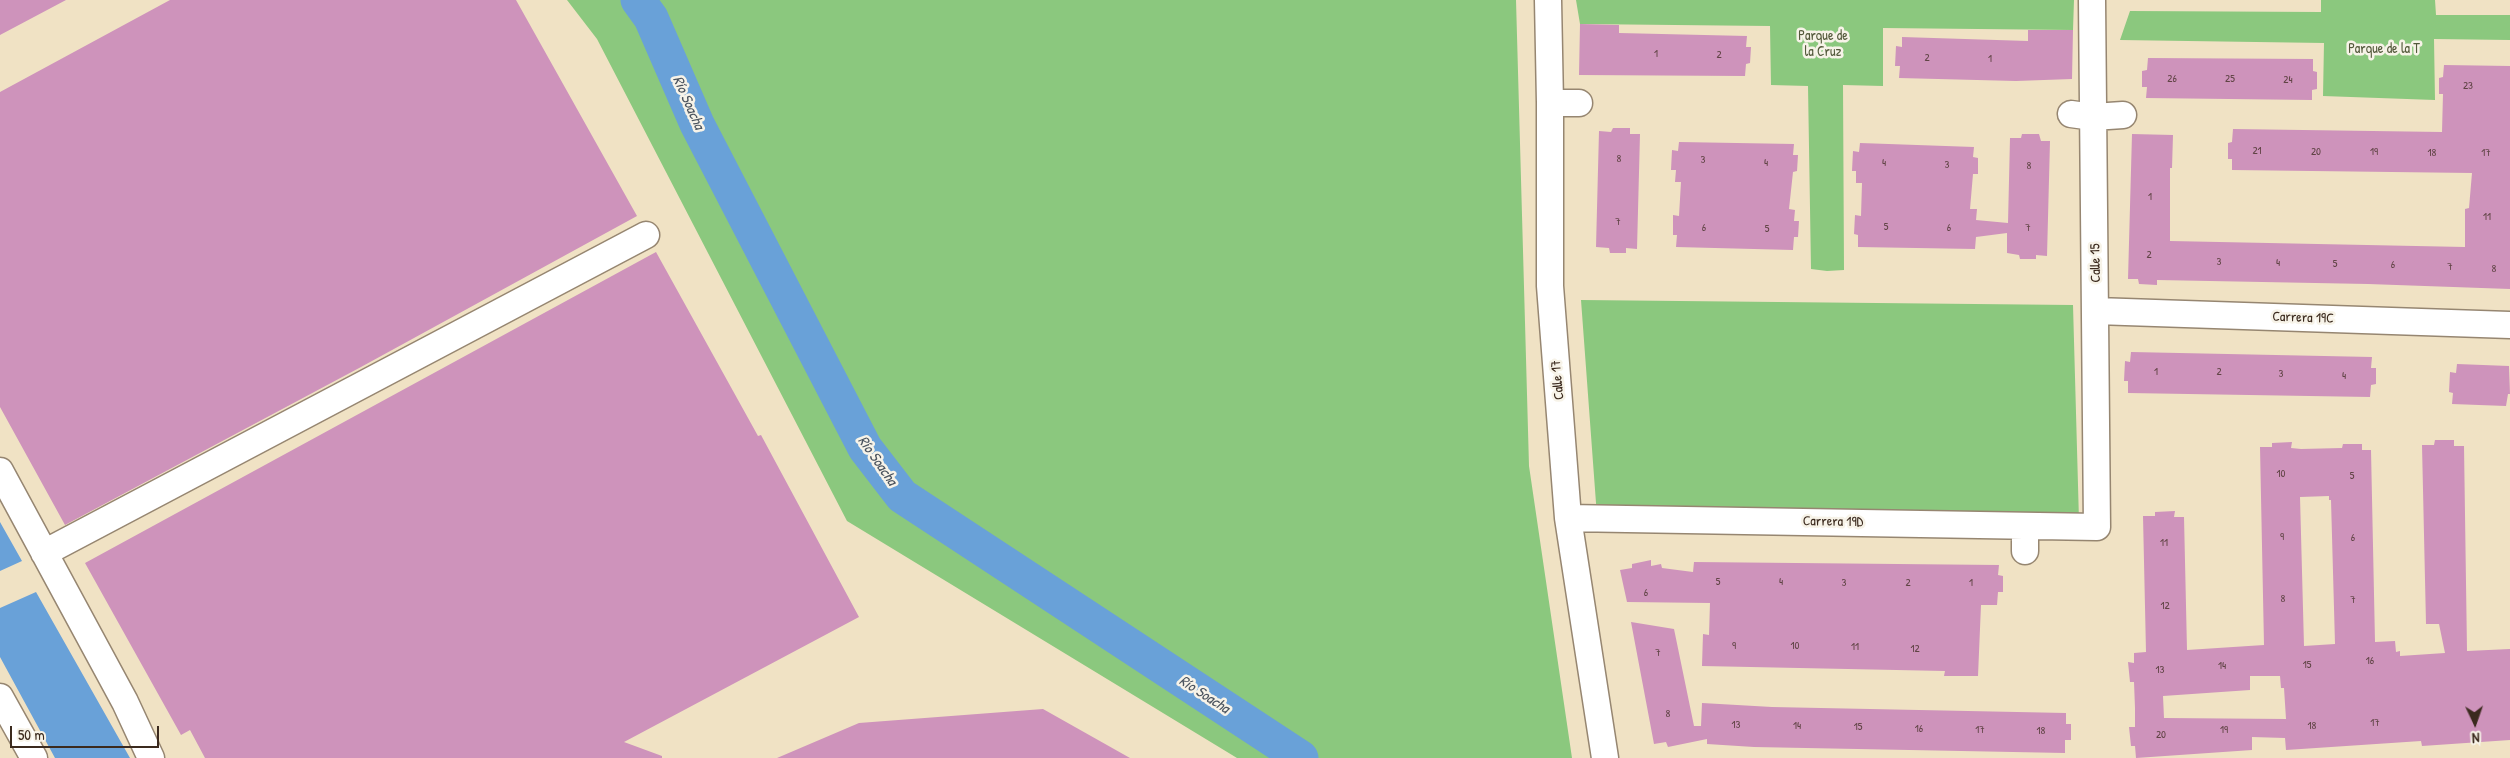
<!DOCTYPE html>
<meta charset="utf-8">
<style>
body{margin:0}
#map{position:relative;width:2510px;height:758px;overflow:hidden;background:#f0e2c4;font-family:"Patrick Hand",sans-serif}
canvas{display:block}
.north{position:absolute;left:2450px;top:698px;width:50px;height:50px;-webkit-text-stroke:4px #f7f3e8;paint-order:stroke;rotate:177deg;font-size:14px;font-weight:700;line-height:20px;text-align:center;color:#3b2a1e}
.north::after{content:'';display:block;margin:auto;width:18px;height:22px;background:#3b2a1e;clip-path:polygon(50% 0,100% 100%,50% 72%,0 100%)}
.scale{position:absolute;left:10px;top:726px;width:149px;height:22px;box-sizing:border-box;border:2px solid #3b2a1e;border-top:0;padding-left:6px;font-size:15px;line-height:18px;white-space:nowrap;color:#3b2a1e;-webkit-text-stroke:4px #f7f3e8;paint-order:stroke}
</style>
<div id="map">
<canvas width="2510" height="758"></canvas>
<div class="north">N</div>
<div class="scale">50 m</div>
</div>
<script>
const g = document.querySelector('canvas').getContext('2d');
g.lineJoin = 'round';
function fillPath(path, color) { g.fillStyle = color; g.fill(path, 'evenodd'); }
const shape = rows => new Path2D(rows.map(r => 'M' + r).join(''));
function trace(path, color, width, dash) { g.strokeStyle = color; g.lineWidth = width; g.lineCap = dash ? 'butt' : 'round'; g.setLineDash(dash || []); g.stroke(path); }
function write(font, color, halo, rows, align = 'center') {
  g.font = font + ' "Patrick Hand",sans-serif'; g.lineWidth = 5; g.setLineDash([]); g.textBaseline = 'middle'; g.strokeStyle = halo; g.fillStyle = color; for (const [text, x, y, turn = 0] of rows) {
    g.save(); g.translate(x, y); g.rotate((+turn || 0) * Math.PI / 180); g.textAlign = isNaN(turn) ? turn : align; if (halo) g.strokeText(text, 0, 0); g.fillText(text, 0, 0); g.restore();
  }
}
const green = shape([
 [567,0,1516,0,1529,466,1572,758,1237,758,847,521,597,39],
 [1576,0,2074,0,2073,30,1883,28,1883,86,1843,85,1844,270,1827,271,1811,269,1808,86,1771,85,1770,26,1580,24],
 [2321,0,2435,0,2436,15,2510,15,2510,40,2434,39,2435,100,2323,96,2324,43,2120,40,2130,11,2321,12],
 [1581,300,2073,305,2079,521,1598,530]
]);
const water = shape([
 [0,522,22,561,0,571],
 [36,592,130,758,55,758,0,657,0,608]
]);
const river = shape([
 [638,0,651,18,697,124,865,448,902,496,1301,758]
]);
const building = shape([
 [0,0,66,0,0,35],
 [170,0,516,0,637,216,361,367,65,525,0,407,0,92],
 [1580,24,1619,25,1619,33,1747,36,1746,47,1751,47,1750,63,1746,64,1745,76,1579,75],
 [2028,30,2073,30,2072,79,2016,81,1899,78,1900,66,1895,66,1896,46,1902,47,1902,37,2028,41],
 [2148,58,2313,59,2313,71,2317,72,2317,89,2312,90,2312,100,2146,98,2147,87,2142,87,2142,71,2147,70],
 [2444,65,2510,66,2510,289,2368,284,2157,280,2157,285,2139,284,2138,279,2128,279,2132,134,2173,135,2172,168,2170,168,2170,241,2465,247,2465,209,2469,208,2472,173,2232,170,2232,159,2228,159,2228,143,2232,142,2233,129,2442,132,2443,94,2439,94,2439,78,2443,77],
 [1613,128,1630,128,1630,134,1640,134,1637,249,1626,248,1626,253,1610,253,1609,248,1596,247,1599,131,1611,132],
 [2022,134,2039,134,2041,141,2050,141,2047,256,2036,255,2036,259,2020,259,2019,255,2007,253,2007,233,1976,237,1975,249,1858,247,1858,235,1854,234,1855,215,1861,216,1862,183,1856,183,1856,171,1852,171,1853,151,1859,152,1860,143,1974,147,1973,157,1978,158,1978,174,1973,174,1970,209,1977,209,1976,220,2008,223,2010,138,2021,138],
 [1679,142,1794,144,1793,155,1798,155,1797,171,1793,172,1789,209,1795,210,1794,221,1799,221,1798,237,1794,237,1793,250,1676,247,1677,235,1673,235,1673,215,1679,216,1681,182,1675,182,1676,170,1671,170,1672,150,1678,151],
 [656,252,758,436,761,435,859,617,624,742,662,756,662,758,205,758,190,730,181,735,85,563],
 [2131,352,2372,357,2371,368,2376,368,2376,384,2371,385,2370,397,2128,393,2128,381,2124,381,2125,361,2130,362],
 [2457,364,2509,366,2510,394,2508,394,2506,406,2452,404,2453,393,2449,392,2450,372,2456,373],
 [2435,440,2454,440,2454,446,2464,446,2467,651,2510,649,2510,740,2422,746,2421,741,2286,750,2285,738,2252,737,2252,750,2136,758,2135,746,2131,746,2129,727,2135,727,2135,708,2134,682,2130,682,2128,662,2134,663,2134,653,2146,652,2143,516,2155,516,2155,512,2175,511,2174,517,2184,517,2187,650,2264,645,2260,447,2272,447,2272,443,2292,442,2291,448,2301,449,2342,448,2343,444,2362,444,2362,450,2371,450,2375,642,2395,641,2396,652,2400,651,2400,656,2445,653,2439,624,2426,624,2422,445,2434,445],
 [2329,496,2329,500,2331,500,2335,644,2304,646,2300,497],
 [2250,676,2280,676,2281,688,2284,688,2286,719,2164,718,2163,696,2250,690],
 [1651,560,1651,566,1661,564,1662,568,1693,572,1694,562,1999,565,1998,575,2003,576,2003,592,1998,592,1997,605,1981,605,1978,676,1944,676,1945,671,1702,666,1703,634,1709,635,1710,603,1627,602,1620,570,1632,568,1632,564],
 [1631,622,1674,629,1694,726,1701,726,1702,703,1772,707,2066,713,2066,724,2071,724,2071,740,2065,740,2065,753,1754,747,1707,744,1707,739,1668,747,1666,742,1654,744],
 [1043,709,1130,758,777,758,859,723]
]);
const minor = shape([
 [1548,0,1550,103,1550,286,1568,518,1605,758],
 [1550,103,1579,103],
 [2071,114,2093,117,2123,115],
 [2096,311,2510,325],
 [0,471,125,702,151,758],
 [1568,518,2097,527,2092,0],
 [2025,526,2025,551],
 [44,553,646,235],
 [0,697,34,758]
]);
const numberNames = [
 ["1",1656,54],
 ["2",1719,55],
 ["2",1927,58],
 ["1",1990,59],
 ["26",2172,79],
 ["25",2230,79],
 ["24",2288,80],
 ["23",2468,86],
 ["21",2257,151],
 ["20",2316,152],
 ["19",2374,152],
 ["18",2432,153],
 ["17",2486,153],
 ["8",1619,159],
 ["3",1703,160],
 ["4",1766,163],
 ["4",1884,163],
 ["3",1947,165],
 ["8",2029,166],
 ["1",2150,197],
 ["11",2487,217],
 ["7",1618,222],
 ["5",1886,227],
 ["6",1704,228],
 ["6",1949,228],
 ["7",2028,228],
 ["5",1767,229],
 ["2",2149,255],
 ["3",2219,262],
 ["4",2278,263],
 ["5",2335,264],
 ["6",2393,265],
 ["7",2450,267],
 ["8",2494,269],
 ["1",2156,372],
 ["2",2219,372],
 ["3",2281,374],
 ["4",2344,376],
 ["10",2281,474],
 ["5",2352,476],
 ["9",2282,537],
 ["6",2353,538],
 ["11",2164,543],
 ["5",1718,582],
 ["4",1781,582],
 ["3",1844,583],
 ["2",1908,583],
 ["1",1971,583],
 ["6",1646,593],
 ["8",2283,599],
 ["7",2353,600],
 ["12",2165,606],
 ["9",1734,646],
 ["10",1795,646],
 ["11",1855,647],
 ["12",1915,649],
 ["7",1658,653],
 ["16",2370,661],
 ["15",2307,665],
 ["14",2222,666],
 ["13",2160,670],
 ["8",1668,714],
 ["17",2375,723],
 ["13",1736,725],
 ["14",1797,726],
 ["18",2312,726],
 ["15",1858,727],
 ["16",1919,729],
 ["17",1980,730],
 ["19",2224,730],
 ["18",2041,731],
 ["20",2161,735]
];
const parkNames = [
 ["Parque de",1823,36],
 ["la Cruz",1823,52],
 ["Parque de la T",2384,49]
];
const streetNames = [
 ["Calle 15",2096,263,-91],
 ["Carrera 19C",2303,318,2],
 ["Calle 17",1558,380,-95],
 ["Carrera 19D",1833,522,1]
];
const waterNames = [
 ["Río Soacha",688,103,66],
 ["Río Soacha",877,461,55],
 ["Río Soacha",1204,695,33]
];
fillPath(green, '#8bc87e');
fillPath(water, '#69a1d8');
trace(river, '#69a1d8', 35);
fillPath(building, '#ce93bb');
trace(minor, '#968671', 29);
trace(minor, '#fff', 26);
write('11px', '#604445', null, numberNames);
write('14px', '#53593b', '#f7f3e8', parkNames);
write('14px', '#3b2a1e', '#f7f3e8', streetNames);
write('italic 15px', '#4b545f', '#f7f3e8', waterNames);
</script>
